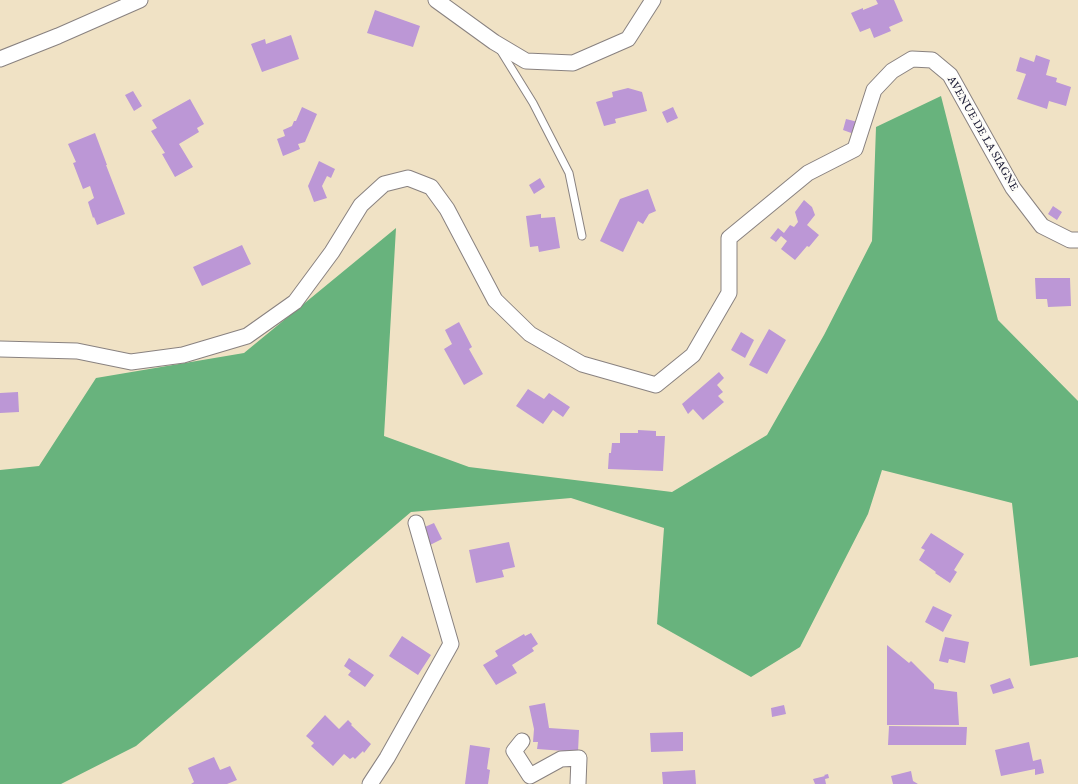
<!DOCTYPE html>
<style>
body{margin:0}
canvas{display:block;background:#f0e2c5}
</style>
<canvas width="1078" height="784"></canvas>
<script>
const g = document.querySelector('canvas').getContext('2d');
g.lineJoin = 'round';
function fillPath(path, color) { g.fillStyle = color; g.fill(path, 'evenodd'); }
const shape = rows => new Path2D(rows.map(r => 'M' + r).join(''));
function trace(path, color, width, dash) { g.strokeStyle = color; g.lineWidth = width; g.lineCap = dash ? 'butt' : 'round'; g.setLineDash(dash || []); g.stroke(path); }
function write(font, color, halo, rows, align = 'center') {
  g.font = font + ' "IM FELL English",serif'; g.lineWidth = 4; g.setLineDash([]); g.textBaseline = 'middle'; g.strokeStyle = halo; g.fillStyle = color; for (const [text, x, y, turn = 0] of rows) {
    g.save(); g.translate(x, y); g.rotate((+turn || 0) * Math.PI / 180); g.textAlign = isNaN(turn) ? turn : align; if (halo) g.strokeText(text, 0, 0); g.fillText(text, 0, 0); g.restore();
  }
}
const forest = shape([
 [941,96,998,320,1078,401,1078,657,1030,666,1012,503,882,470,868,514,800,647,751,677,657,624,664,528,571,498,411,512,136,746,61,784,0,784,0,470,39,466,96,378,244,353,396,228,384,436,469,467,672,492,767,435,824,335,872,241,876,127]
]);
const building = shape([
 [876,0,894,0,903,21,889,27,891,31,874,38,870,28,860,32,851,13,863,8,863,10,878,4],
 [375,10,420,26,413,47,367,33],
 [291,35,299,59,262,72,251,44,265,39,266,44],
 [1036,55,1050,60,1046,75,1057,78,1056,82,1071,87,1066,106,1049,101,1047,109,1017,99,1026,74,1016,71,1020,57,1034,62],
 [628,88,642,92,647,111,615,119,616,123,604,126,596,102,613,97,612,92],
 [133,91,142,106,134,111,125,95],
 [190,99,204,124,197,128,199,132,179,144,193,167,175,177,162,154,165,153,151,131,157,128,152,120],
 [302,107,317,114,305,142,298,144,300,149,283,156,277,139,285,136,283,130,292,126,294,121,296,121],
 [673,107,678,118,667,123,662,112],
 [846,119,858,122,854,134,843,130],
 [95,133,107,165,106,165,125,214,97,225,94,217,93,218,88,202,94,198,90,186,83,189,73,163,76,162,68,144],
 [319,161,335,169,331,178,327,176,322,186,327,198,314,202,308,186],
 [540,178,545,187,534,194,529,185],
 [648,189,656,211,649,214,643,224,638,221,623,252,600,241,620,199],
 [804,200,812,207,815,215,807,225,819,235,809,247,807,246,795,260,781,249,787,241,781,236,776,242,770,238,778,228,784,233,790,225,794,227,798,222,795,212],
 [1053,206,1062,212,1057,220,1048,214],
 [541,214,541,218,555,217,560,248,539,252,538,246,530,247,526,216],
 [242,245,251,264,202,286,193,267],
 [1035,278,1070,278,1071,306,1048,307,1047,299,1036,299],
 [459,322,472,347,469,349,483,374,464,385,444,349,452,344,445,330],
 [769,329,786,340,767,374,749,365],
 [741,332,754,340,745,358,731,350],
 [719,372,724,378,717,385,723,392,718,396,724,402,703,420,693,409,688,414,682,404],
 [528,389,544,399,549,393,570,407,563,417,553,410,543,424,516,406],
 [18,392,19,412,0,413,0,393],
 [638,430,656,431,656,436,665,436,663,471,608,469,609,453,611,453,612,443,620,443,620,433,638,433],
 [434,523,442,539,428,546,420,529],
 [931,533,964,554,954,570,957,572,950,583,935,573,936,572,919,560,925,550,921,548],
 [509,542,515,567,502,570,504,577,476,583,469,550],
 [933,606,952,615,943,632,925,622],
 [531,633,538,644,532,648,534,651,512,665,517,673,496,685,483,665,498,656,495,651,524,634,525,636],
 [402,636,431,655,418,675,389,656],
 [945,637,969,642,965,663,949,659,948,663,939,661],
 [887,645,909,663,911,661,934,684,934,689,957,692,959,725,887,725],
 [349,658,374,675,365,687,348,675,351,671,344,666],
 [1010,678,1014,688,993,694,990,685],
 [545,703,549,728,579,730,578,752,537,749,538,742,533,742,534,729,529,706],
 [784,705,786,714,772,717,771,708],
 [325,715,339,729,348,720,352,724,351,725,371,744,364,753,363,751,355,759,353,757,350,759,344,754,333,766,311,746,314,743,306,736],
 [889,726,967,727,966,745,888,745],
 [683,732,683,751,651,752,650,733],
 [1029,742,1033,761,1041,759,1044,773,1035,775,1035,769,1001,776,995,750],
 [470,745,490,748,487,769,490,770,488,784,465,784],
 [214,757,220,770,230,766,237,780,227,784,191,784,194,782,188,768],
 [695,770,696,784,663,784,662,772],
 [911,771,913,781,918,784,893,784,891,776],
 [828,774,829,778,825,779,826,784,815,784,813,779,825,776,824,775]
]);
const service = shape([
 [499,48,533,103,569,173,582,236]
]);
const minor = shape([
 [436,0,494,42,526,61,573,63,628,39,653,0],
 [0,59,58,36,140,0],
 [0,349,77,351,131,362,183,355,247,336,295,302,332,252,361,205,384,184,408,178,431,187,447,209,495,300,530,334,582,364,656,385,693,355,729,293,729,238,808,173,855,149,874,90,892,71,912,59,932,60,950,75,1013,188,1042,226,1070,240,1078,240],
 [522,741,514,751,530,776,561,759,579,758,578,784],
 [370,784,387,758,451,644,416,523]
]);
const streetNames = [
 ["AVENUE DE LA SIAGNE",982,134,60]
];
fillPath(forest, '#68b37d');
fillPath(building, '#bc97d6');
trace(service, '#898280', 9);
trace(minor, '#898280', 17);
trace(service, '#fff', 7);
trace(minor, '#fff', 15);
write('11px', '#22223b', '#fdfcf7', streetNames);
</script>
